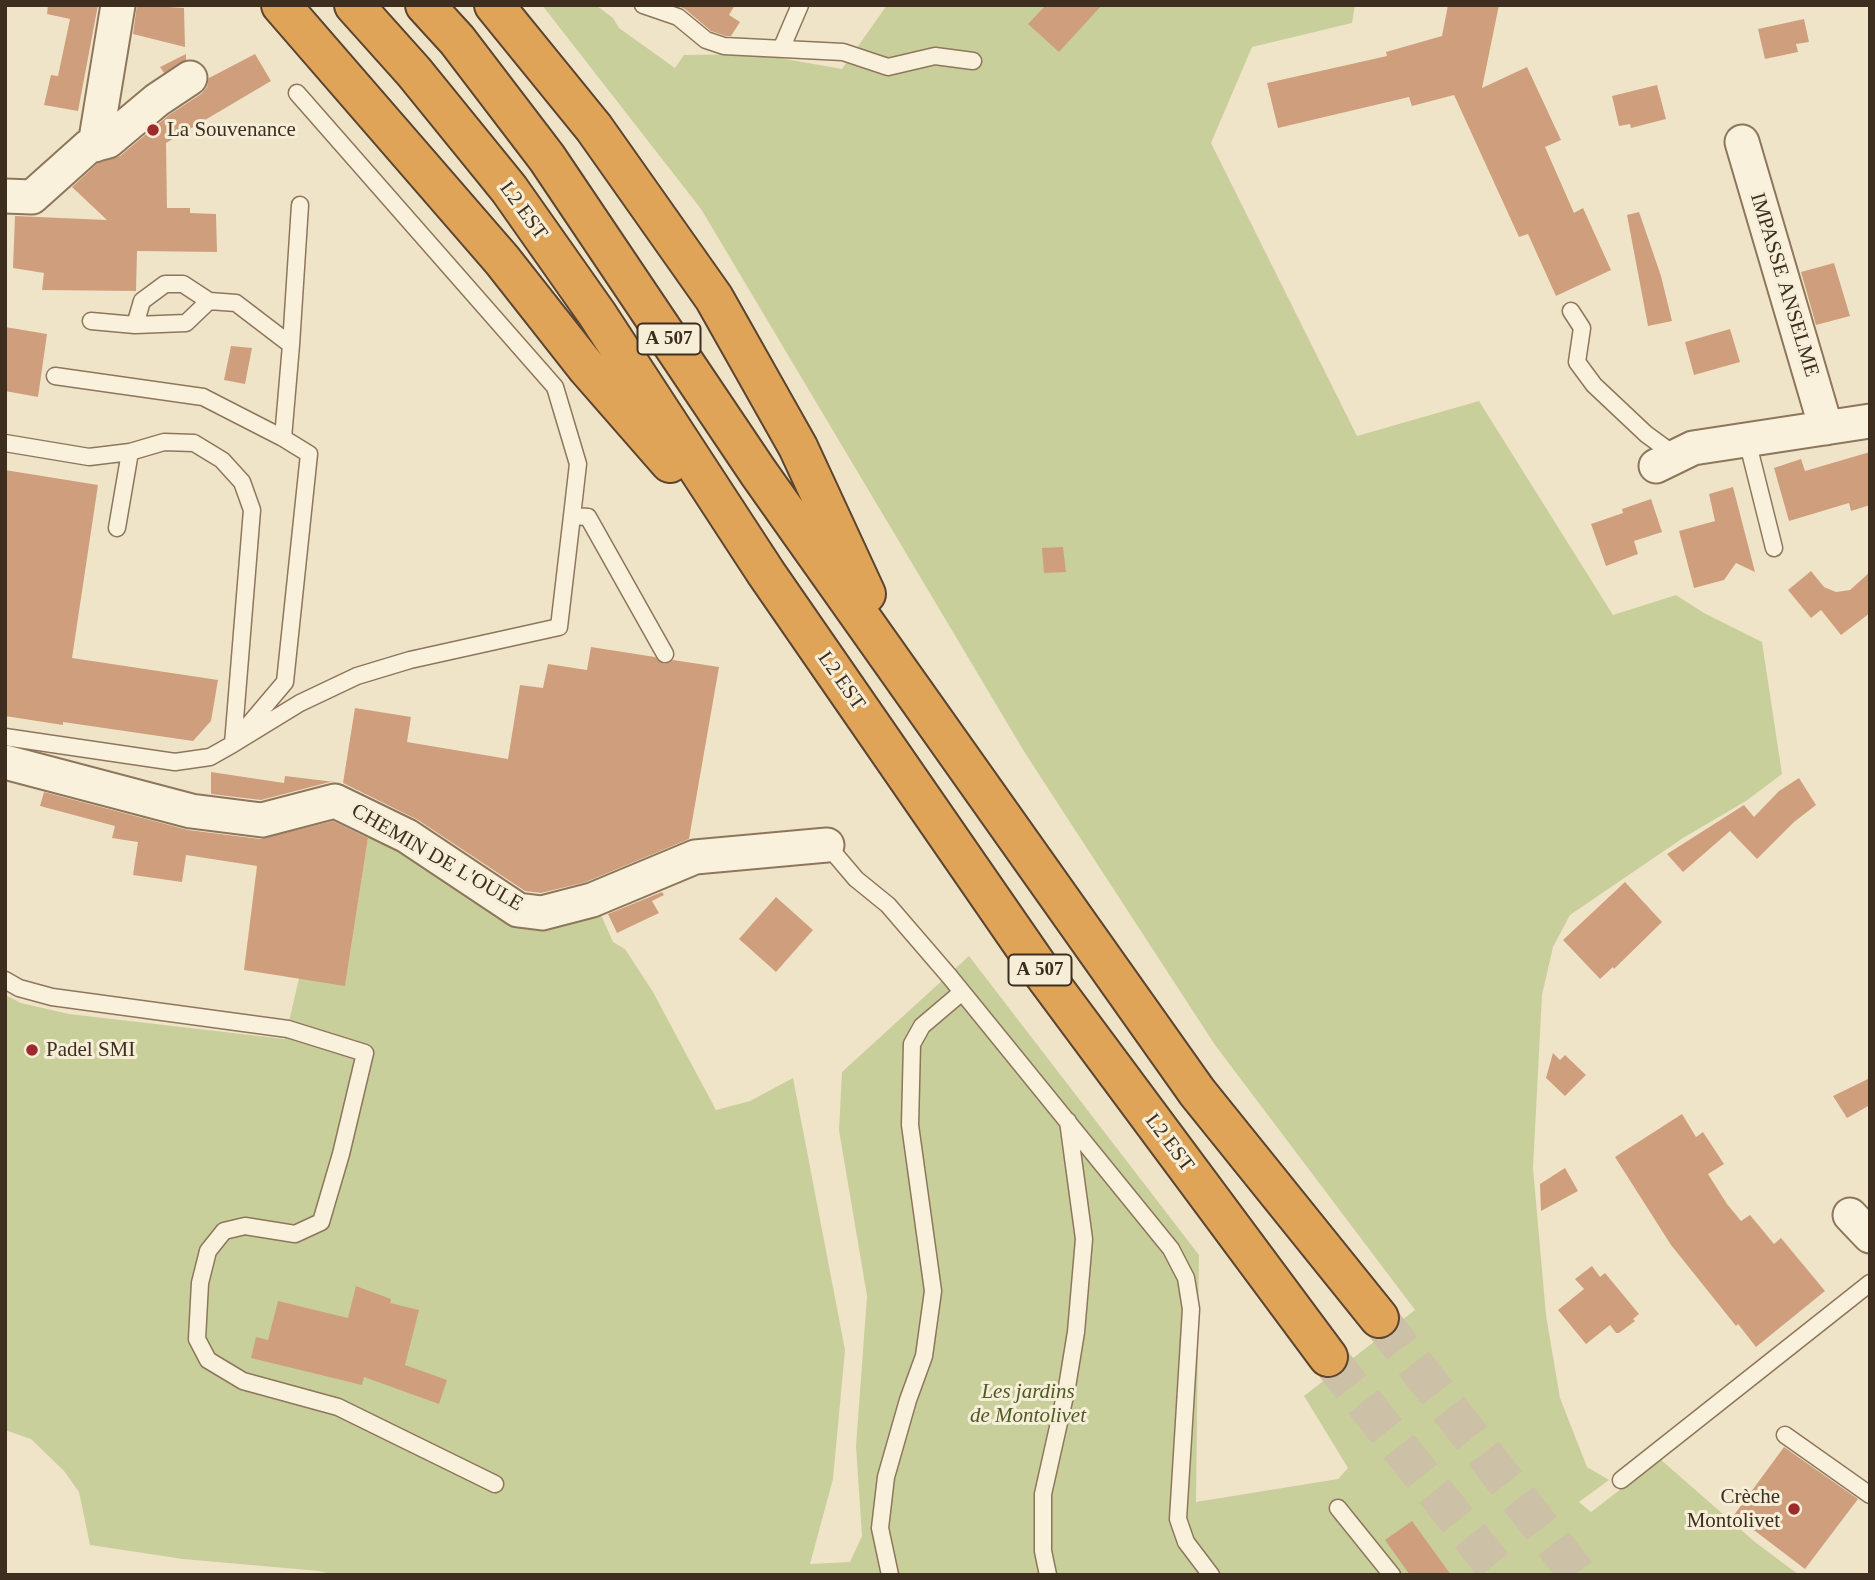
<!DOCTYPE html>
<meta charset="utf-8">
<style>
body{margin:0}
#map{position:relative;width:1875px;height:1580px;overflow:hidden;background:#f0e4c8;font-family:"Times New Roman",serif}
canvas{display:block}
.frame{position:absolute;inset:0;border:7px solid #3d2e20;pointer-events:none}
</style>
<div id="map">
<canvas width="1875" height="1580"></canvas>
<div class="frame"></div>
</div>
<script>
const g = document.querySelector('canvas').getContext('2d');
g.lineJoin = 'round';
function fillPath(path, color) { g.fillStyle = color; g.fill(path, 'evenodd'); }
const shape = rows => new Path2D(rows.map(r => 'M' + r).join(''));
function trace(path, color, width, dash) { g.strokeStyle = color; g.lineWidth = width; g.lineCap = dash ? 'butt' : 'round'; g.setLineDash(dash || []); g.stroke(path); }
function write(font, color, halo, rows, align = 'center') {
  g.font = font + ' "Times New Roman",serif'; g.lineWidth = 6; g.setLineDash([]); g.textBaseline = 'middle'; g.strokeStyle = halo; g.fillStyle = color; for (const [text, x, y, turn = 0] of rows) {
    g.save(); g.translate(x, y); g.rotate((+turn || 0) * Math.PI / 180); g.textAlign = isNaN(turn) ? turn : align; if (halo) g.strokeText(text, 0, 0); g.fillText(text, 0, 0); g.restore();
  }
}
const green = shape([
 [542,5,596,5,613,18,619,28,675,68,684,55,757,54,842,69,887,5,1355,5,1352,23,1252,47,1211,143,1357,436,1479,401,1613,615,1676,595,1704,613,1762,642,1782,774,1746,801,1683,838,1570,915,1553,947,1542,995,1533,1168,1546,1315,1560,1398,1587,1467,1609,1480,1579,1502,1591,1512,1660,1459,1755,1542,1799,1575,335,1575,319,1571,183,1559,90,1545,79,1492,64,1471,31,1439,5,1430,5,995,21,1003,69,1014,285,1039,299,978,345,985,370,825,516,921,598,908,613,942,625,949,653,992,716,1110,750,1101,793,1078,845,1350,833,1479,810,1564,850,1562,862,1536,856,1446,867,1296,839,1130,842,1072,969,956,1199,1255,1196,1502,1338,1479,1348,1468,1304,1396,1415,1310,1215,1045,1025,753,701,209]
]);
const building = shape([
 [48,5,98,5,78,111,44,105,51,75,58,76,70,19,47,14],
 [137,5,184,8,185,47,133,34],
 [676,5,735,5,729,15,740,22,731,36,726,36,711,31,685,9],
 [1046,5,1102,5,1059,52,1028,24],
 [1448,5,1499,5,1482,88,1527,67,1561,140,1545,147,1574,213,1583,208,1611,270,1556,296,1528,234,1519,237,1454,95,1412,106,1409,97,1278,128,1267,83,1387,56,1386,52,1442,36],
 [1804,19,1809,42,1796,44,1798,52,1765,59,1758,29],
 [186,54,186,60,164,73,160,67],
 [255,54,271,81,166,143,167,208,190,208,190,213,216,214,217,252,137,251,136,291,42,290,44,273,13,268,15,216,107,220,72,187,98,163,120,156,169,115,201,94,207,87,209,78],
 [1657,85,1666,119,1631,128,1630,124,1619,126,1612,96],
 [1639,212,1661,276,1672,321,1648,326,1627,215],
 [1834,263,1850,316,1816,325,1801,272],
 [5,327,47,334,38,397,5,391],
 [1730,329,1740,362,1694,375,1685,342],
 [231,346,252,348,245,384,224,380],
 [1870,452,1870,505,1851,511,1849,503,1789,521,1774,468,1801,459,1805,471],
 [5,470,98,485,72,658,218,680,211,721,193,741,63,722,63,725,5,716],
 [1733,487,1755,572,1736,563,1724,580,1694,588,1679,531,1715,521,1709,494],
 [1651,499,1662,532,1634,541,1638,554,1606,566,1591,524,1623,513,1622,509],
 [1063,547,1066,572,1044,573,1042,548],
 [1811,571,1824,587,1836,592,1850,590,1870,572,1870,613,1841,635,1821,610,1811,618,1788,590],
 [591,647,655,657,664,664,673,660,719,667,689,839,586,882,541,893,525,891,418,820,343,783,330,782,261,800,211,794,211,772,284,783,285,776,343,783,355,708,411,717,407,742,508,759,520,685,543,688,548,664,587,670],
 [1799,778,1816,805,1794,822,1757,859,1730,831,1683,872,1667,854,1744,805,1754,817,1779,791],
 [44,792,188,830,260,839,333,821,368,838,345,986,244,970,257,866,186,855,182,882,133,875,138,842,112,838,115,826,40,806],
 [1625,882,1662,922,1614,969,1613,967,1600,979,1563,940],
 [662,892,664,895,652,901,659,913,617,933,608,914],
 [776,897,813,930,776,972,739,939],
 [1553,1053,1560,1060,1565,1055,1586,1075,1565,1096,1546,1078],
 [1870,1078,1870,1105,1847,1118,1833,1096],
 [1682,1114,1696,1137,1703,1132,1724,1164,1708,1174,1727,1204,1741,1221,1750,1215,1774,1244,1781,1238,1825,1291,1756,1347,1738,1324,1736,1326,1671,1245,1615,1157],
 [1565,1168,1578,1191,1541,1211,1540,1184],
 [1592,1266,1600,1277,1605,1273,1639,1314,1633,1319,1635,1321,1619,1333,1616,1333,1610,1325,1586,1344,1558,1310,1584,1289,1575,1279],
 [356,1286,391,1299,390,1303,419,1310,405,1365,447,1380,439,1404,364,1377,362,1385,251,1358,256,1337,268,1340,278,1301,348,1318],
 [1784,1447,1858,1499,1805,1569,1734,1515],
 [1412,1521,1451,1575,1410,1575,1385,1540]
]);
const highwayTunnel = shape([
 [1379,1318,1578,1575],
 [1328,1357,1501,1575]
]);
const lane = shape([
 [643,5,678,17,706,40,724,46,843,52,888,67,935,56,973,61],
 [782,47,800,5],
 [297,93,555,387,578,464,572,516],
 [1571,311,1582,328,1577,362,1594,385,1646,434,1676,456],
 [91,321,135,325,142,301,165,284,183,284,209,301,236,303,291,345],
 [135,325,186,323,209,301],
 [55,376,203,397,283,438,309,454,285,682,241,734],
 [283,438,291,345,300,205],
 [1747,440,1774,548],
 [5,443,89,457,130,452,164,442,194,443,222,460,242,482,252,510,233,744,210,757,175,762,5,737],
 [117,528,130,452],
 [233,744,300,703,357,676,410,660,559,627,572,516,588,517,665,654],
 [827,845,856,879,888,905,950,977,1171,1249,1186,1278,1191,1309,1178,1519,1186,1542,1211,1575],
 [5,980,19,988,52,997,288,1029,365,1053,341,1154,321,1222,295,1234,245,1226,224,1231,208,1251,200,1283,197,1339,208,1360,243,1381,338,1407,495,1484],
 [1785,1435,1870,1495],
 [1621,1480,1870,1283],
 [1338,1508,1392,1575],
 [890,1575,880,1528,886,1477,908,1400,924,1356,933,1291,910,1125,912,1044,922,1026,962,992],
 [1048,1575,1043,1551,1043,1494,1067,1387,1076,1332,1084,1239,1068,1121]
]);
const street = shape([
 [1742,142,1826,428],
 [95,145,118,5],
 [5,196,32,197,89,146,108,141,157,100,190,78],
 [1656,466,1693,448,1870,421],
 [5,762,191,811,262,820,335,801,407,836,518,910,542,913,592,900,695,857,827,845],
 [1850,1215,1870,1236]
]);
const highway = shape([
 [281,5,502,260,587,368,670,463],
 [354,5,414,72,509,189,597,314,766,573,1039,968,1328,1357],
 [425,5,457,40,547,158,758,472,1197,1092,1379,1318],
 [494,5,594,128,714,298,798,447,866,594]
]);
const markers = [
 [153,130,7,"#9e2a2b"],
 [32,1050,7,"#9e2a2b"],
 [1794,1509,7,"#9e2a2b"]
];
const shields = [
 [669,339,63],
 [1040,970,63]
];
const shieldNames = [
 ["A 507",669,339],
 ["A 507",1040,970]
];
const poiNames = [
 ["La Souvenance",167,130],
 ["Padel SMI",46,1050],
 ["Crèche",1780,1497,"right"],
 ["Montolivet",1780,1521,"right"]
];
const streetNames = [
 ["L2 EST",523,211,54],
 ["IMPASSE ANSELME",1784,285,73],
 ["L2 EST",841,681,55],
 ["CHEMIN DE L'OULE",437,858,30],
 ["L2 EST",1169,1143,53]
];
const parkNames = [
 ["Les jardins",1028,1392],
 ["de Montolivet",1028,1416]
];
fillPath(green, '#c9cf9b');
fillPath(building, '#cf9f7d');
trace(highwayTunnel, '#ccc0a6', 38, [38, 19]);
trace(lane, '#8d765c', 19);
trace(street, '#8d765c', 37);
trace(highway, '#5b4430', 42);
trace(lane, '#faf1dc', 16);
trace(street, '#faf1dc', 33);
trace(highway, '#e0a458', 38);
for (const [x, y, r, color] of markers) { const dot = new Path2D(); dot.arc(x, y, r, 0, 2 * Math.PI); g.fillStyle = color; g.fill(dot); trace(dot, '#f7eed8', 2.5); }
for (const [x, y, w] of shields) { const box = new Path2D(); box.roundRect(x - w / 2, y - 15.5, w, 31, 5); g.fillStyle = '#f7eed8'; g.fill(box); trace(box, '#3d2e20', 2); }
write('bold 19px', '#3d2e20', null, shieldNames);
write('21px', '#3d2e20', '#f7eed8', poiNames, 'left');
write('21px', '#3d2e20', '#f7eed8', streetNames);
write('italic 21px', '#4d5a26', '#f7eed8', parkNames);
</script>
